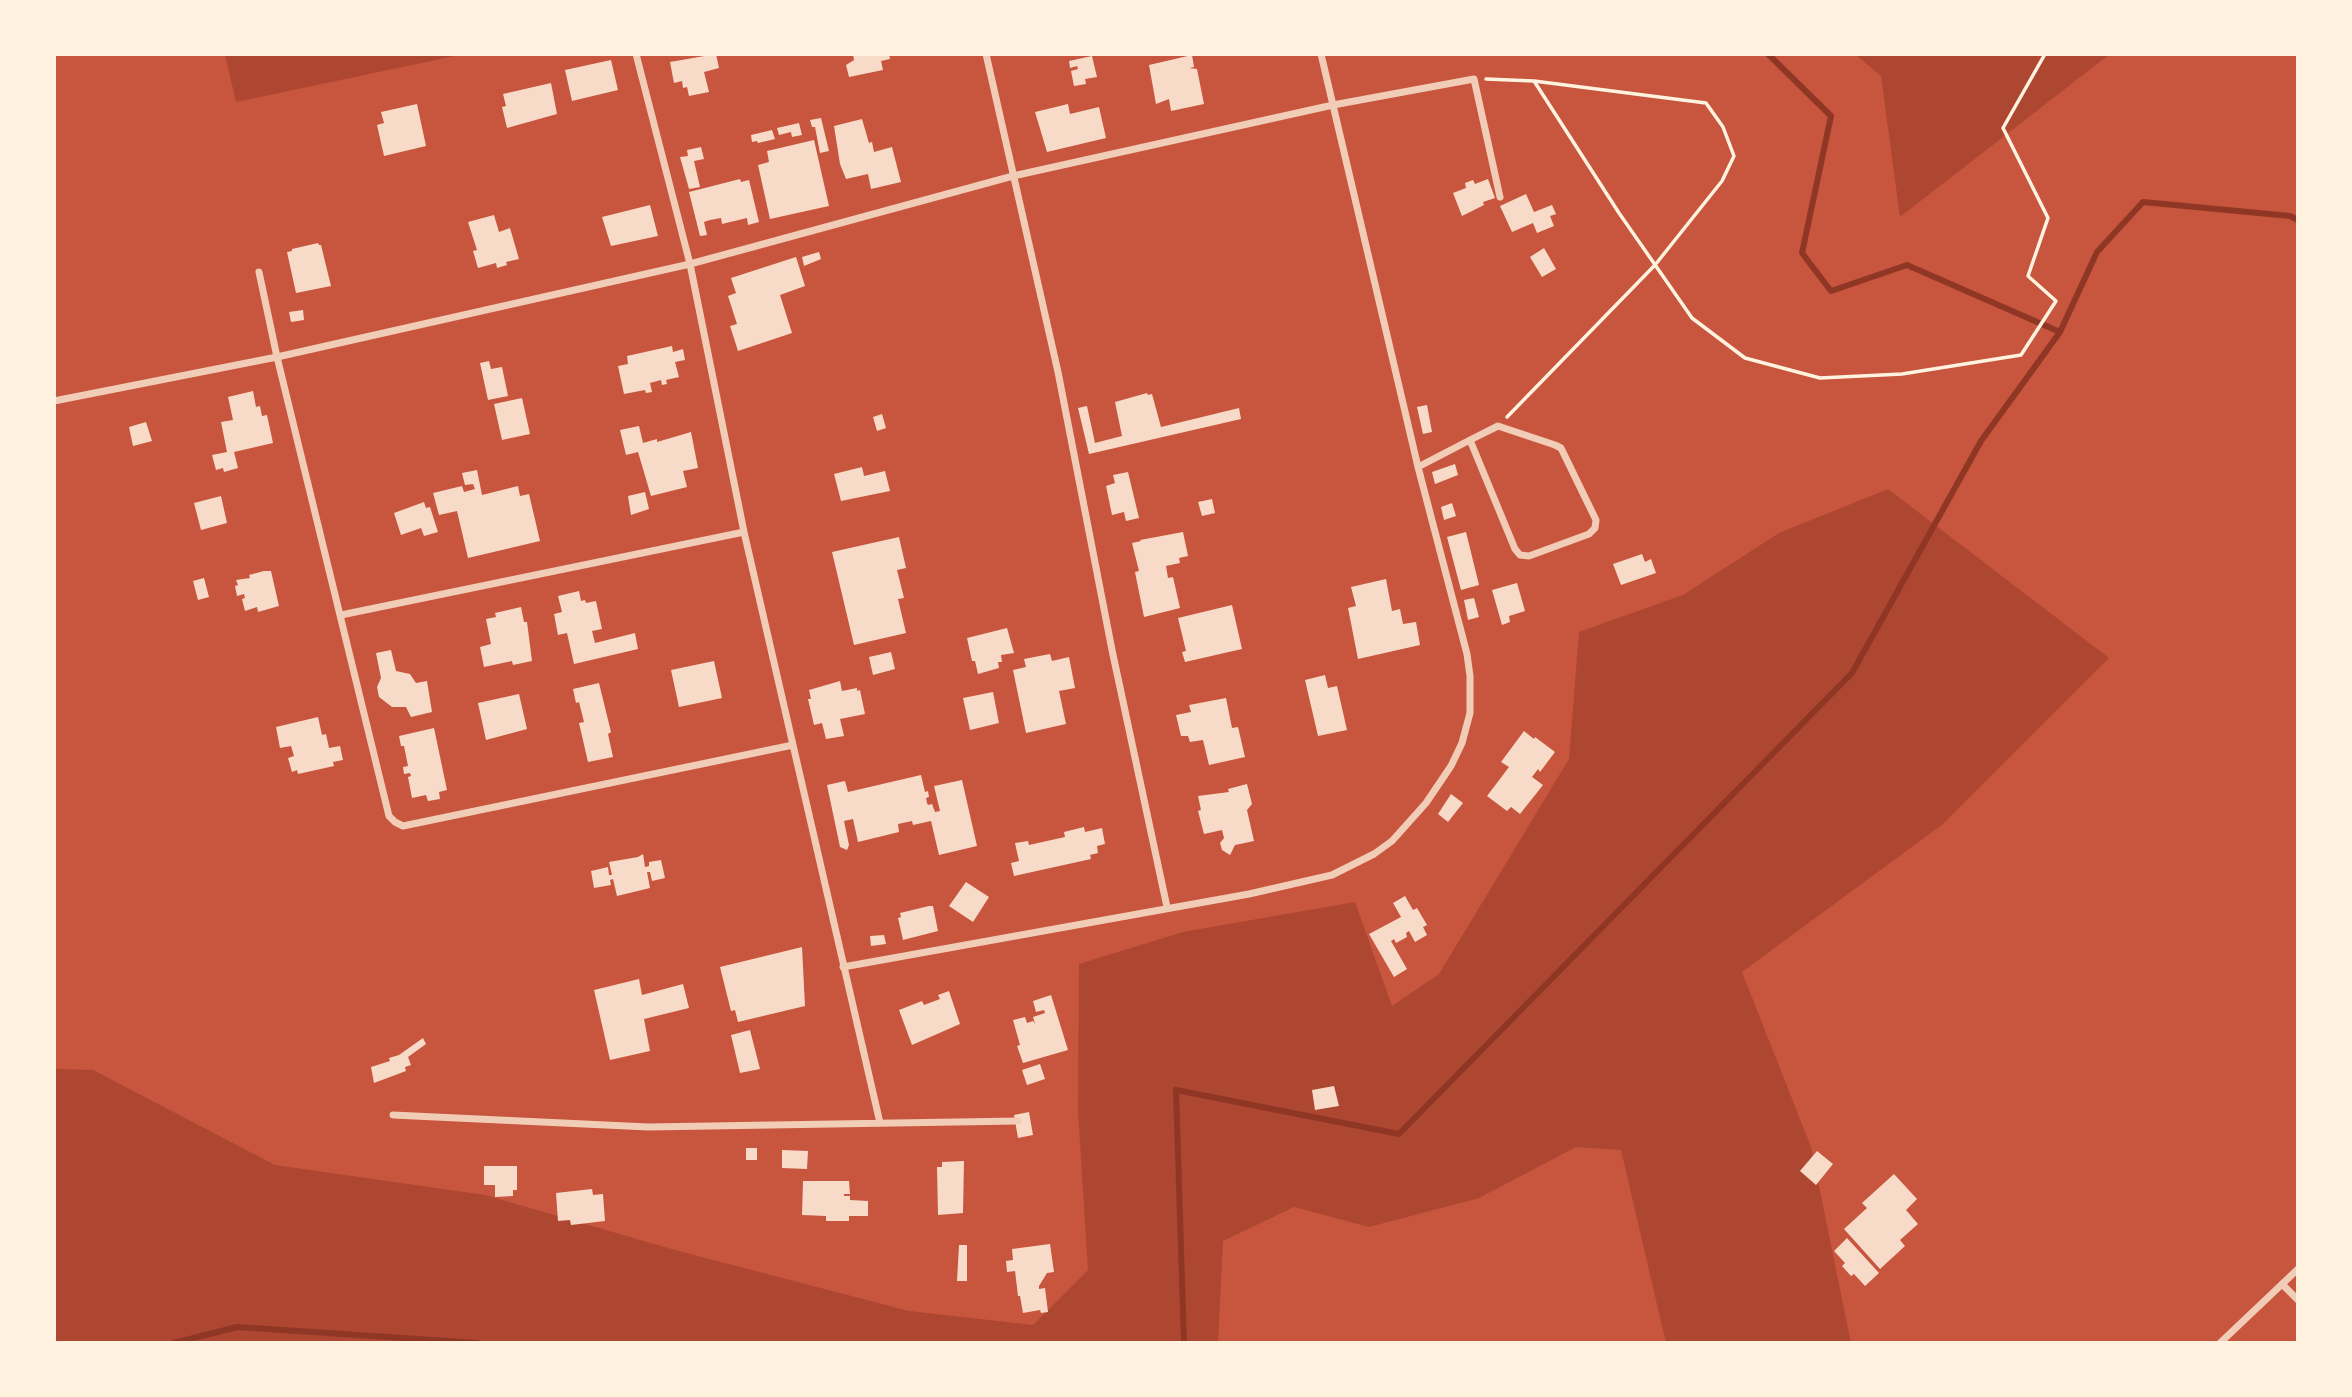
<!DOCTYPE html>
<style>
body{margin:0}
#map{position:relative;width:2352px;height:1397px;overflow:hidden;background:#c8553d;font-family:"Nunito Sans",sans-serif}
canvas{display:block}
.frame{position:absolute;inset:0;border:56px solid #fff3e0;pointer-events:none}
</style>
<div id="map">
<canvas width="2352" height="1397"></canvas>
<div class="frame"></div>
</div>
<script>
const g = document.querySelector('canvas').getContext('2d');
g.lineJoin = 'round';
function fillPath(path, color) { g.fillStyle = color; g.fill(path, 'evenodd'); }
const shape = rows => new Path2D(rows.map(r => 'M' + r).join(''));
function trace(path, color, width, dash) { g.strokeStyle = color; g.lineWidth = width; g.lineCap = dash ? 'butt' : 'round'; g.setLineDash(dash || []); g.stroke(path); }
const green = shape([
 [225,54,464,54,236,102],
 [1855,54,2110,54,1900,217,1881,76],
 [1888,489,2109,658,1943,824,1742,972,1811,1147,1851,1343,1666,1343,1621,1150,1576,1147,1479,1198,1369,1227,1294,1207,1223,1241,1218,1343,54,1343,54,1069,93,1070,275,1165,485,1195,675,1250,909,1311,1033,1325,1088,1270,1078,1110,1079,964,1183,932,1355,902,1392,1006,1439,974,1569,759,1579,632,1683,595,1779,533]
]);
const stream = shape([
 [1768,54,1831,116,1802,253,1831,291,1907,265,2060,332,2097,252,2143,202,2290,216,2298,220],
 [174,1343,237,1327,478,1343],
 [1184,1343,1176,1090,1399,1134,1852,673,1981,441,2060,332]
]);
const building = shape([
 [716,54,719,68,704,72,709,92,689,96,687,87,683,88,682,81,674,83,670,62],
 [853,54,889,54,890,59,881,61,883,70,849,77,846,65,854,60],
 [1192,55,1194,67,1189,68,1197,69,1204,104,1171,111,1169,99,1156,104,1149,65],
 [1092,56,1097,77,1085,79,1086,84,1074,86,1071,71,1078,69,1077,66,1070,68,1069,61],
 [611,60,618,90,572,101,565,70],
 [551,83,557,114,507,128,502,107,506,106,503,94],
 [417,104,426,146,384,156,377,125,384,123,381,112],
 [1068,104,1070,114,1099,107,1106,138,1047,152,1035,112],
 [821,118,829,151,820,153,815,127,812,127,810,120],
 [862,119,869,143,872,142,874,152,892,147,901,182,871,189,868,174,846,179,840,164,834,126],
 [799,123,802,135,792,137,791,132,779,135,777,128],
 [772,130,775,139,758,143,757,141,752,142,751,135],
 [814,140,829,206,770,219,758,165,769,162,767,151],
 [701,147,704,159,694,161,700,187,689,189,680,157,688,156,687,150],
 [740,179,741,182,749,180,759,222,748,225,747,218,722,224,721,218,710,220,704,222,707,235,700,236,689,192],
 [1488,179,1495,198,1483,202,1484,205,1462,216,1453,193,1466,188,1465,183,1473,180,1475,184],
 [1526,194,1534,212,1552,205,1556,214,1550,216,1554,226,1537,233,1533,223,1512,232,1500,206],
 [650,205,658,236,611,246,602,217],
 [494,215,499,232,510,228,519,259,506,262,507,265,497,268,496,263,478,268,473,251,477,250,468,222],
 [318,243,319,245,321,245,331,286,296,293,287,252,292,251,292,249],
 [1544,248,1556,269,1542,277,1530,257],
 [819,252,821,259,804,266,802,257],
 [796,257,805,286,780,295,792,333,738,351,730,326,737,324,728,296,736,293,731,278],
 [303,310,304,320,291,322,289,312],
 [672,346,673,352,683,349,685,360,675,362,679,377,666,380,667,384,662,385,661,380,650,383,652,392,646,393,645,390,624,394,618,366,628,364,627,356],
 [489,361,491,369,502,367,508,396,488,400,480,363],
 [253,391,256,407,260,406,262,416,267,415,273,443,234,452,238,468,224,472,223,468,216,470,212,455,227,452,221,422,233,420,228,397],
 [1147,393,1148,395,1152,394,1161,427,1239,408,1241,419,1089,454,1078,408,1087,406,1095,443,1122,436,1115,402],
 [522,398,530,434,502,440,494,404],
 [1427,405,1432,432,1423,434,1417,407],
 [882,414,886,428,877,431,873,417],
 [146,422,152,441,133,446,129,427],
 [639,426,643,443,657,439,657,442,691,432,698,468,683,471,687,487,651,496,638,452,626,455,620,430],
 [1455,464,1458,475,1435,484,1432,472],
 [862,467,864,476,885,471,890,491,841,501,834,474],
 [477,470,482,495,518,486,520,496,529,494,540,541,468,558,457,511,439,515,433,493,462,486,464,492,475,489,473,484,465,485,462,473],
 [1128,472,1139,518,1126,521,1124,512,1112,515,1106,486,1115,483,1113,475],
 [645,492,649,509,631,515,628,496],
 [221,496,227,523,201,530,194,503],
 [1212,499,1215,513,1202,516,1198,502],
 [424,502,426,508,430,507,438,532,424,536,421,528,401,535,394,513],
 [1452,503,1456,516,1444,520,1441,507],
 [1183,532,1188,556,1179,558,1180,563,1166,566,1168,578,1173,577,1180,608,1144,617,1135,572,1139,571,1132,543,1141,541,1140,540],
 [1466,532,1479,585,1461,590,1447,537],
 [899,537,906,568,897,570,904,598,898,599,906,633,854,645,832,552],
 [1642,554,1645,562,1651,559,1656,573,1621,585,1613,564],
 [264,571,271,571,279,606,258,612,257,607,245,611,242,599,245,598,244,594,237,596,235,586,238,585,236,580,250,578,249,575],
 [204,578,209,597,198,600,193,581],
 [1386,579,1392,611,1400,609,1403,624,1416,622,1420,645,1358,659,1348,608,1356,606,1351,587],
 [1517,583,1525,611,1509,616,1510,622,1502,625,1492,590],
 [579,591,581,601,585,600,586,603,596,601,602,629,592,631,595,643,635,633,638,649,574,664,567,633,558,635,554,614,562,612,558,596],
 [1474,598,1479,617,1468,620,1464,600],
 [1232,605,1242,649,1185,662,1182,652,1186,651,1178,618],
 [521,607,524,622,527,622,532,661,513,665,512,661,484,667,480,647,491,644,486,619,496,617,495,613],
 [1007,628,1014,653,1001,655,1002,662,998,662,999,668,978,674,975,661,972,661,967,638],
 [391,650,396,671,410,674,416,683,427,681,432,712,411,717,406,707,392,707,379,697,377,687,381,678,376,653],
 [891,652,895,669,873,675,869,657],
 [1050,654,1052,661,1069,657,1075,688,1059,691,1066,724,1026,733,1013,670,1026,667,1024,659],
 [714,661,722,698,679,707,671,670],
 [1325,675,1328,688,1337,686,1347,730,1318,736,1305,680],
 [840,681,842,691,857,688,857,691,860,690,865,714,840,719,844,736,826,739,822,723,814,725,808,699,811,699,809,690],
 [599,683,611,732,608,734,613,757,588,762,579,723,584,722,579,702,576,703,573,689],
 [993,692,999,723,970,730,963,698],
 [519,694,527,729,486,740,478,703],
 [1226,698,1232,728,1238,727,1245,757,1209,765,1203,740,1190,742,1188,736,1181,736,1176,715,1191,712,1189,705],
 [318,717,322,735,326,734,329,748,340,746,343,760,333,762,334,766,298,774,297,770,292,772,288,758,294,756,291,746,280,748,276,727],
 [434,728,447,790,439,792,440,799,428,801,426,795,412,798,408,777,411,776,410,773,404,774,403,767,408,766,404,746,401,746,399,736],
 [1524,731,1534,739,1535,737,1555,752,1540,772,1538,769,1532,777,1543,785,1520,814,1511,807,1507,811,1487,796,1509,767,1501,762],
 [921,775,925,792,928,791,929,797,926,798,927,803,928,805,932,804,935,812,940,811,934,786,962,780,977,846,939,855,931,821,913,825,912,821,898,824,899,832,858,842,853,819,844,821,849,845,847,850,840,847,827,785,845,781,848,792],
 [1247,784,1252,804,1247,810,1254,841,1235,845,1230,855,1222,850,1220,843,1224,838,1222,830,1204,834,1198,811,1201,810,1198,796,1229,792,1228,789],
 [1451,794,1463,803,1448,822,1438,814],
 [1084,827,1085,832,1102,828,1105,844,1097,846,1098,853,1090,855,1091,859,1014,876,1011,863,1019,861,1015,843,1028,841,1029,845,1065,837,1064,832],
 [643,854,645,867,649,866,649,862,661,860,665,878,652,881,650,872,647,872,650,888,617,896,613,879,610,880,611,885,594,888,591,871,608,867,609,875,612,875,609,862,638,857],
 [966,882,989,897,973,922,949,906],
 [1405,896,1413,910,1417,908,1427,925,1423,927,1427,935,1415,942,1409,931,1406,933,1407,937,1396,943,1394,939,1391,941,1407,969,1394,977,1369,934,1401,917,1393,903],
 [929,906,933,906,938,931,903,940,898,918,901,917,900,913],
 [884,935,886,944,871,946,870,936],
 [802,947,805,1006,738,1022,735,1010,731,1011,720,967],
 [639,979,642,995,683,984,689,1008,644,1019,650,1051,610,1060,594,990],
 [949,991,960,1024,912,1045,899,1010,922,1001,924,1005,940,999,938,995],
 [1051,995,1068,1050,1023,1063,1017,1046,1020,1045,1013,1020,1025,1017,1027,1023,1033,1021,1035,1024,1033,1017,1045,1013,1044,1010,1036,1012,1033,1001],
 [750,1030,760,1069,740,1073,731,1035],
 [423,1038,426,1044,408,1057,411,1065,405,1067,406,1071,374,1083,371,1067,390,1061,389,1058,399,1055],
 [1040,1064,1045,1079,1027,1085,1022,1070],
 [1334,1086,1339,1106,1315,1110,1312,1090],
 [1029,1112,1033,1135,1018,1138,1014,1115],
 [746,1148,757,1148,757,1160,746,1160],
 [782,1150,808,1151,807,1169,782,1168],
 [1817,1151,1833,1164,1816,1185,1800,1171],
 [964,1161,963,1213,938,1215,937,1167,942,1167,942,1162],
 [484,1166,517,1166,517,1190,513,1190,513,1196,495,1197,495,1185,484,1185],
 [1894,1174,1917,1199,1906,1210,1918,1224,1900,1240,1905,1246,1880,1269,1844,1229,1867,1208,1862,1203],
 [803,1181,849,1181,850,1194,844,1194,844,1196,850,1196,850,1200,868,1201,868,1216,849,1216,849,1221,826,1221,826,1216,802,1215],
 [592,1189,593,1195,603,1194,605,1221,571,1225,570,1220,558,1221,556,1193],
 [1847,1238,1879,1273,1865,1286,1854,1274,1851,1276,1842,1266,1845,1263,1834,1251],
 [1050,1244,1054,1272,1047,1273,1039,1286,1039,1289,1045,1288,1048,1312,1041,1313,1040,1310,1023,1313,1020,1296,1018,1296,1015,1271,1007,1272,1006,1261,1013,1260,1012,1249],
 [959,1245,967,1245,967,1281,957,1281]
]);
const path = shape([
 [1486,79,1534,81,1706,103,1723,127,1734,156,1722,181,1655,265,1507,417],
 [1534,81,1619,213,1692,318,1745,358,1820,378,1902,374,2021,355,2056,301,2028,276,2048,218,2003,128,2045,54]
]);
const minor = shape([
 [636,54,690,264,744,532,880,1123],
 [986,54,1058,372,1112,650,1167,907],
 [259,272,277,357,389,816,395,822,403,826,793,745],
 [54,401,277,357,690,264,1013,176,1333,105,1474,79,1500,197],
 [1418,467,1470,440,1498,426,1555,445,1561,448,1596,520,1595,528,1589,534,1529,556,1520,555,1515,549,1470,440],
 [341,615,744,532],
 [843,967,1249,894,1332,875,1374,854,1392,841,1426,803,1451,766,1462,743,1470,713,1470,676,1467,654,1418,467,1321,54],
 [393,1115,648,1127,1018,1121],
 [2282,1284,2298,1300],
 [2220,1343,2298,1269]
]);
fillPath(green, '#ae4732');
trace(stream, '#8f3625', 6);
fillPath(building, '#f7dbc8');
trace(path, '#fff3e0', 3.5);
trace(minor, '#f1ccb7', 7);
</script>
